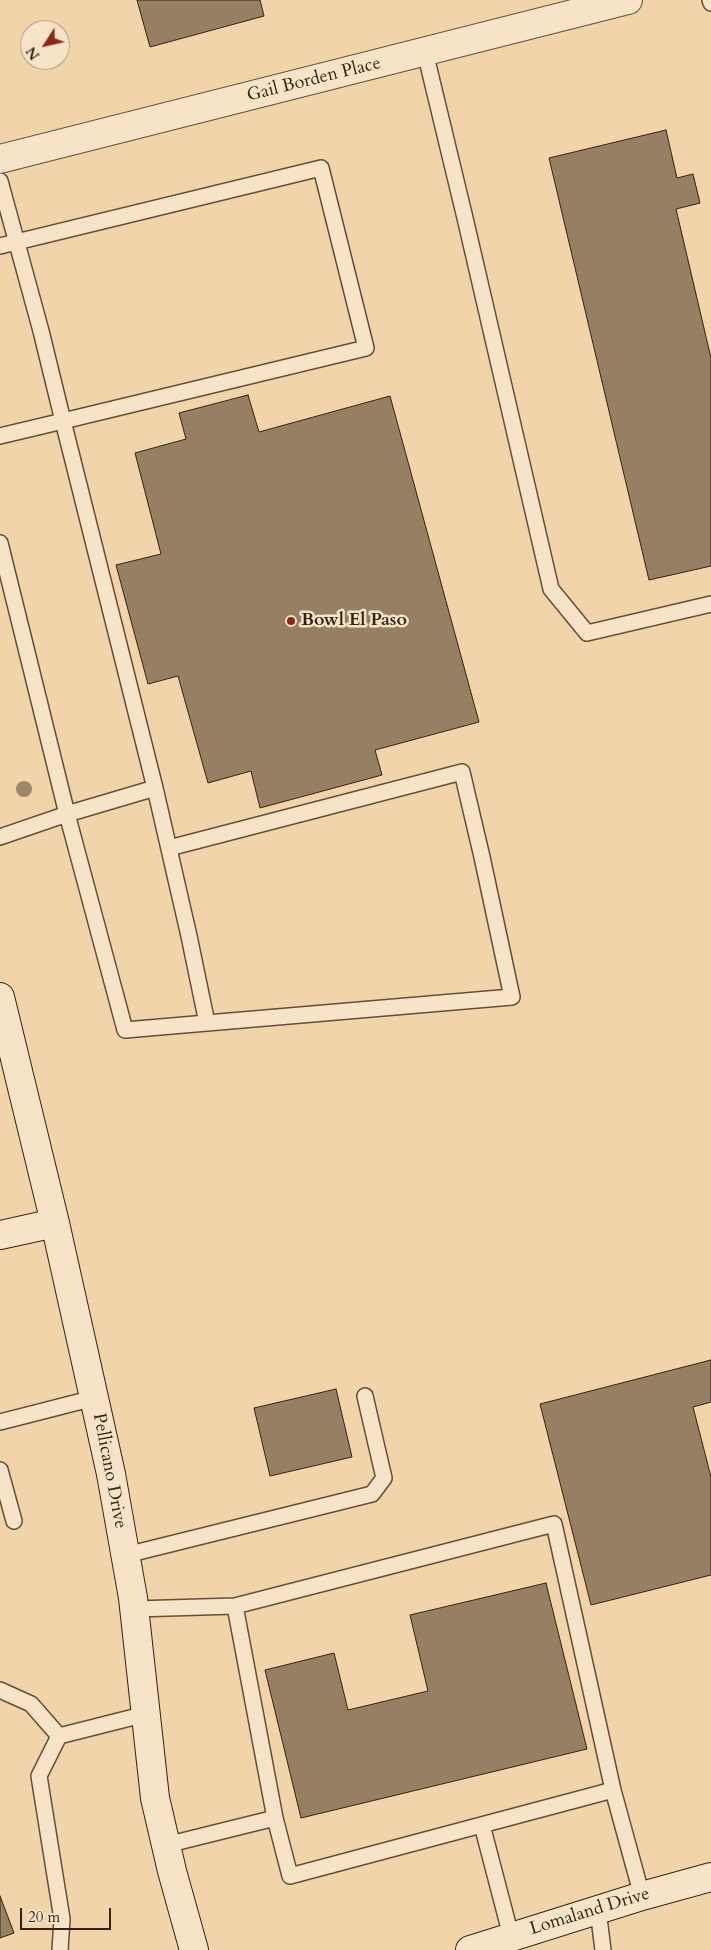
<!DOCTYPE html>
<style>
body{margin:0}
#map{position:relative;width:711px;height:1950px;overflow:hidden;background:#f1d4aa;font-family:Cardo,serif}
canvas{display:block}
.north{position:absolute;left:20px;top:20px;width:50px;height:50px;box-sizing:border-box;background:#f6e3c8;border:1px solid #a89680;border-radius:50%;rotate:235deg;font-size:14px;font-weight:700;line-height:20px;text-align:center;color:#342314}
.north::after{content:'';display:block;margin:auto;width:18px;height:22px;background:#8f2418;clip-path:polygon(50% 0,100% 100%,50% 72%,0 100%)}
.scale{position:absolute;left:20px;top:1908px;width:91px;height:22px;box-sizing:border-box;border:2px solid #342314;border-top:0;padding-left:6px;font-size:15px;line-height:18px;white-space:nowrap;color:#342314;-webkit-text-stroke:4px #f6e3c8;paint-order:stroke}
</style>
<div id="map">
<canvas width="711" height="1950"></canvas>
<div class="north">N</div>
<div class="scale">20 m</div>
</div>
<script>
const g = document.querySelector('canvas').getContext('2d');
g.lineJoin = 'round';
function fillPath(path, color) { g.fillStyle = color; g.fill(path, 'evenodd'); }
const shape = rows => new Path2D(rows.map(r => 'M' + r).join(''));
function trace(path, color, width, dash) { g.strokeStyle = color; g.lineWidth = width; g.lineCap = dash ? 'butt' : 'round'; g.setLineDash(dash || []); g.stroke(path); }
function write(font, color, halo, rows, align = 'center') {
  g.font = font + ' Cardo,serif'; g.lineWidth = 5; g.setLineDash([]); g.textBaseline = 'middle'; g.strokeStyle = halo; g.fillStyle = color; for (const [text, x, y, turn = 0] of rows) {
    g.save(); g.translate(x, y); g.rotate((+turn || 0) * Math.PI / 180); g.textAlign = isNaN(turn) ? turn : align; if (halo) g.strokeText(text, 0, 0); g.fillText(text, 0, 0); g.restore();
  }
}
const building = shape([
 [137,0,260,0,264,16,150,47,137,0],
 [666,130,677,178,693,174,700,203,676,209,711,358,711,566,649,580,549,158,666,130],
 [248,395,259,432,390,396,479,722,375,750,382,775,260,808,251,771,208,783,178,676,148,684,116,565,161,554,135,453,186,439,179,413,248,395],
 [711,1360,711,1402,693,1407,711,1477,711,1575,591,1605,540,1404,711,1360],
 [336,1389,352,1457,270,1476,254,1408,336,1389],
 [546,1583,587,1749,301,1818,265,1670,334,1653,348,1710,428,1691,410,1615,546,1583],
 [0,1896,14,1933,0,1938,0,1896]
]);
const lane = shape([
 [710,0,711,3],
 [425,52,465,218,551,589,587,633,711,604],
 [0,181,41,331,63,421,0,436],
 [0,246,321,168,366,348,63,421,155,788,67,814,125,1030,512,997,482,857,462,772,169,848],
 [0,543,67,814,0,837],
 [155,788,189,936,207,1023],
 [0,1422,94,1398],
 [0,1470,14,1521],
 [126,1555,372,1494,384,1478,365,1396],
 [235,1606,554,1524,613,1790],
 [135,1609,235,1606,275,1818,166,1845],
 [0,1690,31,1704,59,1736],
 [275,1818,290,1876,613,1790,642,1896],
 [482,1825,511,1936],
 [598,1910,603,1950],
 [60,1950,62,1919,39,1776,59,1736,146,1714]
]);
const street = shape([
 [0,159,628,0]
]);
const secondary = shape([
 [0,997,55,1223,111,1474,133,1598,155,1798,172,1871,194,1950],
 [0,1235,55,1223],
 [470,1950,642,1896,711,1877]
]);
const trees = [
 [24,789]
];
const markers = [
 [291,621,5,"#8f2418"]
];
const streetNames = [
 ["Gail Borden Place",314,80,-14],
 ["Pellicano Drive",109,1471,79],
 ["Lomaland Drive",590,1912,-17]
];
const poiNames = [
 ["Bowl El Paso",301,621]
];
fillPath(building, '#967f62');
trace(building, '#342314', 1);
trace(lane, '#634f3a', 18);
trace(street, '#634f3a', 30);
trace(secondary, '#342314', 30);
trace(lane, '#f6e3c8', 15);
trace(street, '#f6e3c8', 28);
trace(secondary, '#f6e3c8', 28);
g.fillStyle = '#9e8769';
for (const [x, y] of trees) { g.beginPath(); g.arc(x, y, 8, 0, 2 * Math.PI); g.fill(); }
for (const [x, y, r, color] of markers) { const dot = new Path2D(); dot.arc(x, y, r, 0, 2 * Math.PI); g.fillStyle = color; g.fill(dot); trace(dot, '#f6e3c8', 2); }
write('18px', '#342314', '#f6e3c8', streetNames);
write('bold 18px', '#342314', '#f6e3c8', poiNames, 'left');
</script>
